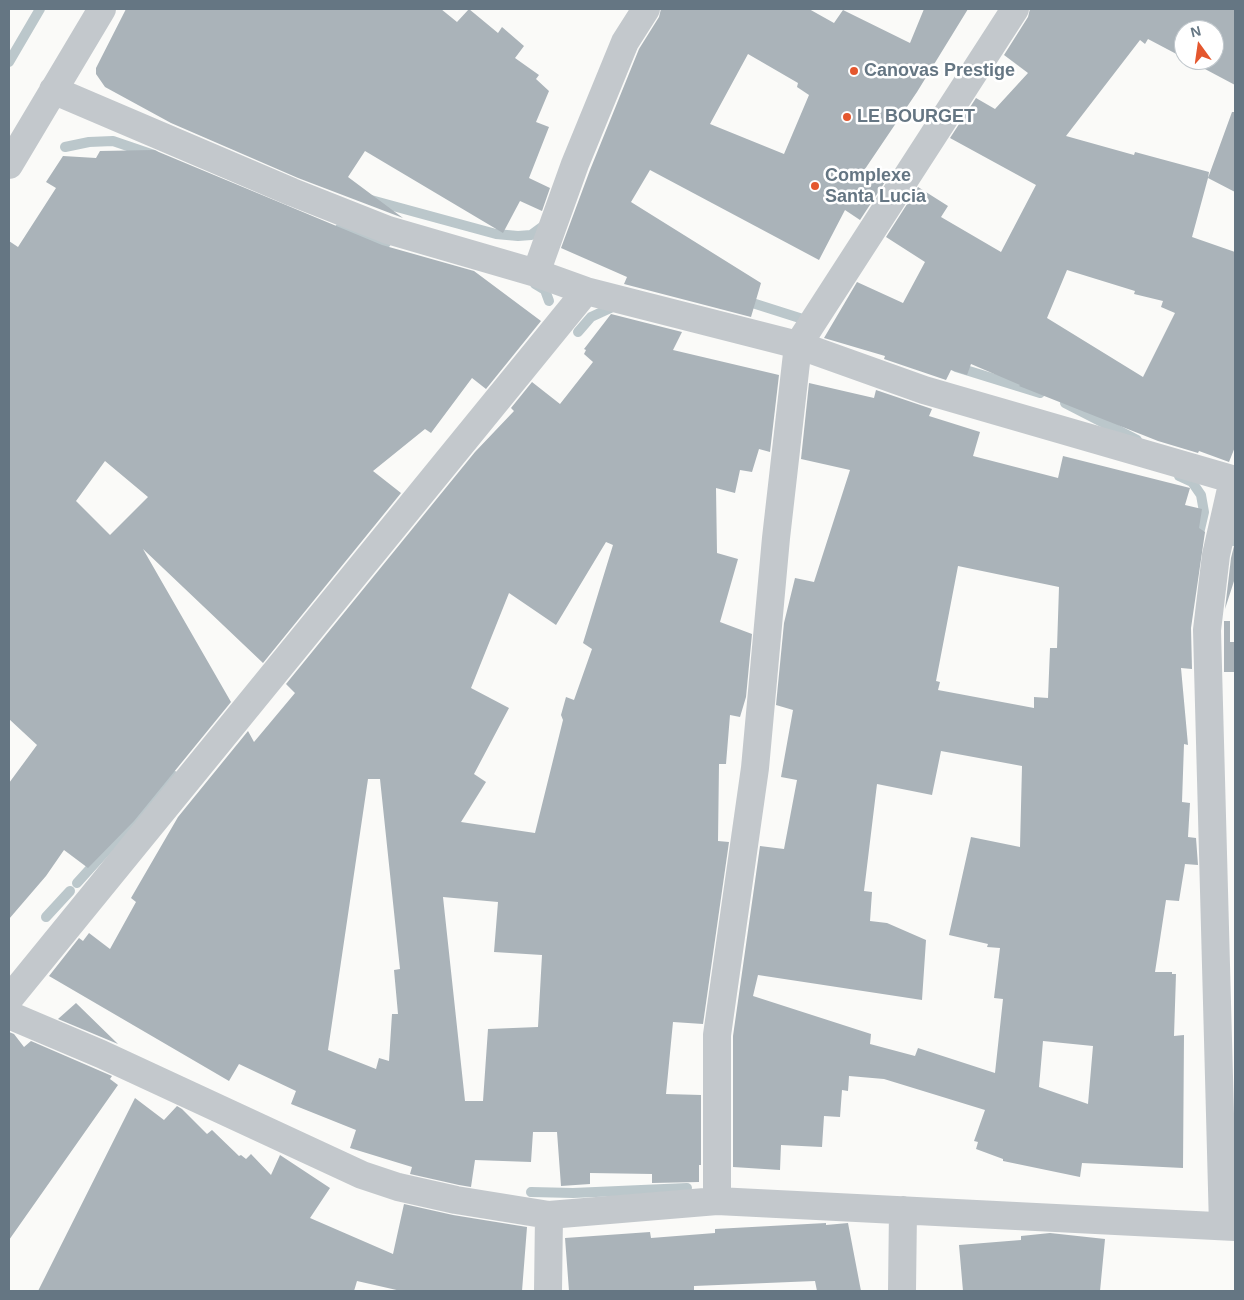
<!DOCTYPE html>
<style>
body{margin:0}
#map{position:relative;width:1244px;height:1300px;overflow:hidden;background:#fafaf8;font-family:Arial,sans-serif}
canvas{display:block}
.frame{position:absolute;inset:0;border:10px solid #657683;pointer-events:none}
.north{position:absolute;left:1174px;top:20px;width:50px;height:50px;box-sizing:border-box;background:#fff;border:1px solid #c1c8cd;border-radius:50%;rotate:346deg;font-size:14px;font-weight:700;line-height:20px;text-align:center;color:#657683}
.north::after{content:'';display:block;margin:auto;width:18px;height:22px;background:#e4572e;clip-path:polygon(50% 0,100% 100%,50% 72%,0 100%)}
</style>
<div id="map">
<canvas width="1244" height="1300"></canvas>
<div class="frame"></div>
<div class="north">N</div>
</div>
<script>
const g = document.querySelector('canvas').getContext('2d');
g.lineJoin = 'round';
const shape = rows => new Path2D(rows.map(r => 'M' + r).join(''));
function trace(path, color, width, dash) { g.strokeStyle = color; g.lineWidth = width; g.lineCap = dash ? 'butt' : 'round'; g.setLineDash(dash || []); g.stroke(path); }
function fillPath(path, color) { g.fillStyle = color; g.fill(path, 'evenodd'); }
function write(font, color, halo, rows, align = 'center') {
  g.font = font + ' Arial,sans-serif'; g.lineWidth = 5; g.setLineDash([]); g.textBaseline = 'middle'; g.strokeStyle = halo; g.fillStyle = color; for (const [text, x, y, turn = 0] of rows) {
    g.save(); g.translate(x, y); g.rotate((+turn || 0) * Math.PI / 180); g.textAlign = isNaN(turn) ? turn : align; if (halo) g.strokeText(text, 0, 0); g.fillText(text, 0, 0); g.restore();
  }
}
const stream = shape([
 [9,62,40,9],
 [65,147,89,142,113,141,154,155],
 [371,200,496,234,518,236,531,235,546,224],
 [340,228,386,243],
 [535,284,545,290,549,301],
 [743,300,809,321],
 [578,332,591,317,617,305],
 [956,367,1040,393],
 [1065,403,1137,440],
 [1179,476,1192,482,1201,495,1204,512,1197,542],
 [1234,541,1235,539],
 [77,883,174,776],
 [46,917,70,891],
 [531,1192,573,1193,687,1188]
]);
const building = shape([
 [126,9,441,9,457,22,469,9,498,33,502,27,524,46,515,58,539,75,536,79,549,91,536,122,549,127,529,178,550,188,542,211,520,201,503,233,365,151,348,177,403,218,298,178,171,123,105,87,96,74,96,68],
 [661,9,809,9,834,23,843,10,910,43,924,9,968,9,917,92,865,169,885,182,860,220,845,210,819,260,650,170,631,202,761,283,751,317,624,284,627,277,561,248,590,170,639,49,659,17],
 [748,54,798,83,797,87,809,95,784,154,710,124],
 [1030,9,1235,9,1235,85,1188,60,1214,60,1214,30,1184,30,1184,58,1148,39,1145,44,1140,40,1066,136,1134,155,1135,152,1209,172,1208,178,1232,112,1235,112,1235,192,1208,178,1192,237,1235,252,1235,447,1229,462,1199,451,1198,453,1158,441,1019,386,1020,385,971,364,967,375,951,370,946,380,884,359,885,356,824,338,857,282,903,303,925,262,886,237,918,187,948,206,941,217,1001,252,1036,185,950,138,976,98,995,109,1028,73,1004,55,1028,17],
 [1067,270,1135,291,1134,294,1163,301,1161,307,1175,313,1143,377,1047,318],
 [154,150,382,245,474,271,541,321,486,389,472,378,431,433,425,429,373,471,401,493,263,663,143,549,231,702,134,821,88,868,64,850,46,876,9,919,9,783,37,745,9,719,9,241,18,247,56,188,46,182,63,156,96,158,100,151],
 [105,461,148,497,110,535,76,501],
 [611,314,682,332,673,350,779,375,770,452,759,449,752,472,740,470,735,493,716,488,717,553,738,559,720,622,752,634,746,697,740,717,730,715,726,764,719,764,718,841,729,842,703,1024,673,1022,666,1094,701,1095,701,1165,699,1165,699,1182,652,1183,652,1174,590,1173,590,1184,561,1186,557,1132,533,1132,531,1162,475,1160,471,1187,459,1185,410,1174,412,1167,350,1148,356,1130,291,1104,296,1091,239,1064,229,1081,49,976,79,938,83,941,89,933,110,949,136,902,131,898,178,817,248,731,254,742,295,693,286,684,475,452,514,411,511,408,532,382,560,404,593,362,584,354,586,350,584,349],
 [606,542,613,545,583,643,592,649,574,700,566,697,561,715,563,720,535,833,461,822,486,782,474,774,509,708,471,688,509,593,556,625],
 [368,779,380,779,400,969,394,970,398,1014,392,1014,389,1061,379,1058,376,1069,328,1050],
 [443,897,498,902,494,952,542,955,538,1027,488,1029,483,1101,465,1101],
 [809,383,874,398,876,390,932,409,929,416,980,432,973,456,1058,478,1063,456,1190,488,1185,505,1202,509,1199,528,1205,532,1191,628,1192,669,1181,668,1188,745,1184,744,1182,802,1190,803,1188,837,1196,838,1198,865,1185,864,1179,901,1166,900,1155,972,1172,972,1172,974,1176,974,1174,1036,1184,1035,1183,1168,1082,1163,1080,1177,1003,1161,1003,1159,976,1149,978,1142,974,1141,985,1110,884,1079,849,1076,848,1091,842,1090,840,1117,824,1116,822,1147,781,1145,780,1170,733,1167,733,1036,760,846,784,849,797,780,781,777,793,710,776,705,784,623,795,578,814,582,850,470,801,459],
 [958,566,1059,587,1057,648,1050,648,1048,698,1034,697,1034,708,938,690,940,682,936,681],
 [941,751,1022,766,1020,847,971,837,949,935,988,944,987,947,1000,948,994,998,1003,999,995,1073,918,1048,915,1056,870,1044,871,1034,753,996,758,975,922,1000,926,940,887,923,870,921,872,892,864,891,877,784,932,795],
 [1043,1041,1093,1046,1088,1104,1039,1087],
 [1234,546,1235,578,1225,609,1231,558],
 [1224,621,1230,621,1230,642,1235,642,1235,672,1224,672],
 [76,1003,118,1044,58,1019],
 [9,1032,14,1034,24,1047,31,1041,112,1076,110,1079,118,1085,9,1240],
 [135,1098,164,1120,177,1106,182,1109,207,1134,212,1130,239,1156,241,1155,246,1159,251,1154,271,1175,280,1155,330,1188,310,1218,393,1254,404,1204,453,1215,527,1227,522,1291,401,1291,357,1281,354,1291,38,1291],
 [826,1223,826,1225,848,1223,861,1291,817,1291,815,1281,694,1286,694,1291,569,1291,565,1238,650,1232,651,1238,715,1233,715,1229],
 [1050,1233,1105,1239,1100,1291,963,1291,959,1245,1021,1240,1021,1236]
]);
const minor = shape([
 [53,90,292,192,388,230,536,273,586,291,798,345,924,390,1235,480],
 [9,165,102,9],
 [536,273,575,164,625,42,646,9],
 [9,999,586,291],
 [9,1015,101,1054,362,1175,398,1187,456,1200,549,1215,717,1201,1235,1227],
 [717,1201,717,1035,755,768,776,538,798,345,1015,9],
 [1223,1226,1207,630,1216,555,1233,480],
 [548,1291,549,1215],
 [902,1291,903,1210]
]);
const markers = [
 [854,71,5,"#e4572e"],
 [847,117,5,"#e4572e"],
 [815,186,5,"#e4572e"]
];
const poiNames = [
 ["Canovas Prestige",864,71],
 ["LE BOURGET",857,117],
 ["Complexe",825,176],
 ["Santa Lucia",825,197]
];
trace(stream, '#bbc7cb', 10);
fillPath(building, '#aab3b9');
trace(minor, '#c3c8cc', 28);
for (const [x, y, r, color] of markers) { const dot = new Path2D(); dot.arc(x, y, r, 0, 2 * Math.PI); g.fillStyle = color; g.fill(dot); trace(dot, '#fff', 2); }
write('bold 18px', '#657683', '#fff', poiNames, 'left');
</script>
